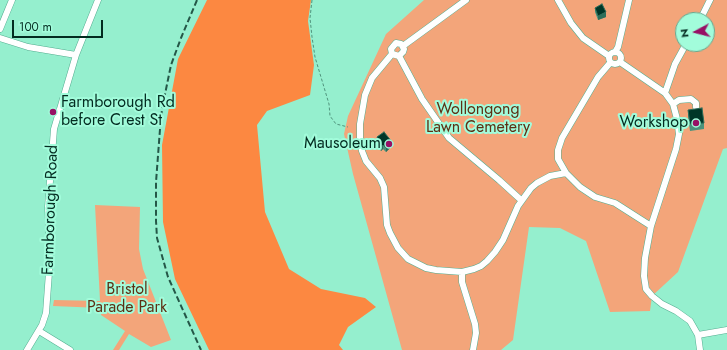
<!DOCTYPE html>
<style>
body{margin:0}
#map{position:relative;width:727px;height:350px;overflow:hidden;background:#95efce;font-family:Jost,sans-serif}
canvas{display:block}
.north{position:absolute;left:675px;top:12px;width:40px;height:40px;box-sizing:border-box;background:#a2fcdb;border:1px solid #62a890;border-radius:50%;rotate:263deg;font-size:11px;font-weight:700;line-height:16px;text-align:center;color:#032b20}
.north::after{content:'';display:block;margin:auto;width:14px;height:18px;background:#971065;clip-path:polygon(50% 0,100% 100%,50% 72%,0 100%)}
.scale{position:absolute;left:12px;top:20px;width:91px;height:18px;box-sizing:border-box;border:2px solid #032b20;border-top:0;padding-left:5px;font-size:12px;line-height:14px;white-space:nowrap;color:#032b20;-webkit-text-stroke:3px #a2fcdb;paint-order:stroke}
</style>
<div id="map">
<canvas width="727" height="350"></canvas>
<div class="north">N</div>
<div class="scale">100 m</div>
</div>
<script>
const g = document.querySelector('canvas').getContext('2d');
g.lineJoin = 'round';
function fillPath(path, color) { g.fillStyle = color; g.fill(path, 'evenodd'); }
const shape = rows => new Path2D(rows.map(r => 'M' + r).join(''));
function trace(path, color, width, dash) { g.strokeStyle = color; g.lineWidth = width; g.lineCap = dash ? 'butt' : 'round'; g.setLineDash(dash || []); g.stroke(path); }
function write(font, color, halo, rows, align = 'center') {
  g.font = font + ' Jost,sans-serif'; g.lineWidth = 4; g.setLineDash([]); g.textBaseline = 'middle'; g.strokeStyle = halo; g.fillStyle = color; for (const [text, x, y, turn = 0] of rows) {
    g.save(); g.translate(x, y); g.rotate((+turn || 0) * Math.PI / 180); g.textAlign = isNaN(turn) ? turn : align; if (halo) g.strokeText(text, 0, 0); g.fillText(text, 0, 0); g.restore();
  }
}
const green = shape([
 [424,0,727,0,727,148,723,149,678,272,652,296,650,311,610,312,586,241,560,228,529,227,513,340,501,350,402,350,353,174,344,134,348,116,386,34],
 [683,20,707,20,707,44,683,44],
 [95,205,140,207,139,249,143,269,171,340,151,347,129,334,119,350,113,350,125,331,101,315,101,308,53,306,54,300,100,301]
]);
const forest = shape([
 [207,0,311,0,308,21,314,65,310,95,267,111,257,125,265,212,289,269,321,289,365,298,376,307,348,327,339,345,343,350,209,350,175,279,163,222,162,145,178,59]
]);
const path = shape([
 [312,0,310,18,312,37,315,57,329,104,330,116,336,124,348,127]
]);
const minor = shape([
 [558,0,571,23,583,38,609,56],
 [700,20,710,0],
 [0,29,12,0],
 [0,38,28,47,76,55],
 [403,46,466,0],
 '609 58a6 6 0 1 1 12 0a6 6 0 1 1-12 0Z',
 [615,52,618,47,629,0],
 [392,54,372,78,365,95,360,124,360,139,362,151,366,161,380,178,384,187,387,225,390,233,398,248,408,259,426,268,436,270,462,272,474,269,481,266,487,261,495,252,503,240,518,206,531,188,537,183,550,176,566,173],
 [399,56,403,52,404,49,401,44,396,43,391,49,392,54,399,56,422,99,449,138,499,180,521,200],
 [620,62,665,93,673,104,677,119,679,134,676,149,651,226,645,258,644,276,646,289,652,296,662,304,676,311,690,321,698,335,700,350],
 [610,63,598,77,562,138,558,150,558,159,566,173,580,187,595,197,615,203,651,226],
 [665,93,675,64,686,44],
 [673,104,679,100,691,99,696,103,696,107],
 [462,272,462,282,475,324,476,333,473,350],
 [39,331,70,350],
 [698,335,727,330],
 [27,350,42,325,46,313,50,259,48,207,54,129,76,55,98,0]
]);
const rail = shape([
 [197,0,181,38,171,65,164,99,161,116,156,182,156,221,157,238,168,277,201,350]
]);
const wall = shape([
 [595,8,606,17,598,20,595,12],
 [688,110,704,123,704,129,690,131,688,116],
 [377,137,392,146,386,152,383,149,381,151,376,145]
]);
const shadedWall = shape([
 [606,12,606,17,598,20,598,16],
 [392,142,392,146,386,152,386,148],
 [383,145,383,149,381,151,381,147]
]);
const building = shape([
 [602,4,606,12,598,16,595,8,602,4],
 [702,108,704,123,690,124,688,110,702,108],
 [384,132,392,142,386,148,383,145,381,147,376,141,378,139,377,137,384,132]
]);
const markers = [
 [53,112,4,"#971065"],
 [696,123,4,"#971065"],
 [389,144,4,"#971065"]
];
const poiNames = [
 ["Farmborough Rd",61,103,"left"],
 ["before Crest St",61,121,"left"],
 ["Workshop",688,123],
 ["Mausoleum",381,144]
];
const parkNames = [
 ["Wollongong",478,110],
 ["Lawn Cemetery",478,128],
 ["Bristol",127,290],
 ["Parade Park",127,308]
];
const streetNames = [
 ["Farmborough Road",51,210,-88]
];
fillPath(green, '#f3a57a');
fillPath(forest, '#fc8841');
trace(minor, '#54ad90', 7);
trace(path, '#50937c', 1, [3, 2]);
trace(minor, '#fff', 6);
trace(rail, '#245747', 2, [6, 3]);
fillPath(wall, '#4a927b');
fillPath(shadedWall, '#2d6e5a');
fillPath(building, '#003628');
trace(building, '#2d6e5a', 1);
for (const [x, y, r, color] of markers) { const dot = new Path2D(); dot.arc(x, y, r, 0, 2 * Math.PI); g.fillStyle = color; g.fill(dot); trace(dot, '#a2fcdb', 1.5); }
write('16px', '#032b20', '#a2fcdb', poiNames, 'right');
write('16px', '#5d3014', '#a2fcdb', parkNames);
write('16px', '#032b20', '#a2fcdb', streetNames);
</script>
